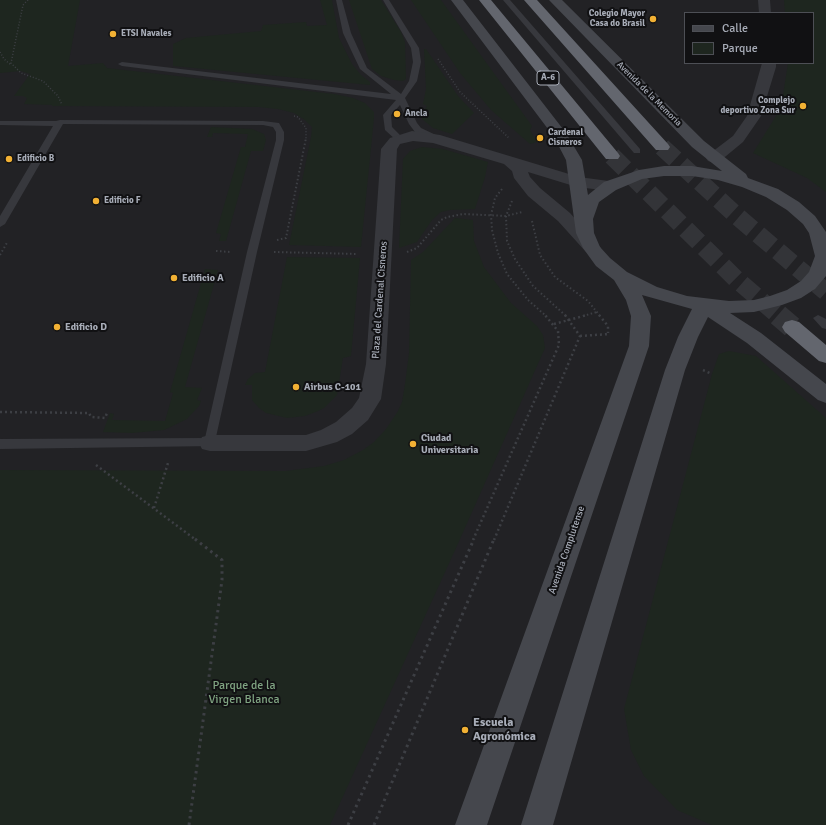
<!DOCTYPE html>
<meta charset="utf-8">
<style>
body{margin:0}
#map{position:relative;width:826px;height:825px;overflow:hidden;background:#161618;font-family:Signika,sans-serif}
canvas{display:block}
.legend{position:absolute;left:684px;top:12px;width:130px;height:52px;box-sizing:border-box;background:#111113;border:1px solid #4d4f55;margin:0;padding:5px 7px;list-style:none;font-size:12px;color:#a8adb8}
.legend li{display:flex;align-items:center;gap:8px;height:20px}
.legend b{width:20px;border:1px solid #4d4f55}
</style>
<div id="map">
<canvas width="826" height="825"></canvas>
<ul class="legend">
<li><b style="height:5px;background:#45474d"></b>Calle</li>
<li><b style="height:11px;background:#1e261f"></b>Parque</li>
</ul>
</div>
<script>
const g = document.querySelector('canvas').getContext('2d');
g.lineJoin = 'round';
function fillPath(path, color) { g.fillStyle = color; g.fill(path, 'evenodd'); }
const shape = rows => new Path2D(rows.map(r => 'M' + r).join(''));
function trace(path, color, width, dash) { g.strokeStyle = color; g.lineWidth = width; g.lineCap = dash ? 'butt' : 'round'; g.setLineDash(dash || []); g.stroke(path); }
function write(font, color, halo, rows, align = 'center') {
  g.font = font + ' Signika,sans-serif'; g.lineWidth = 4; g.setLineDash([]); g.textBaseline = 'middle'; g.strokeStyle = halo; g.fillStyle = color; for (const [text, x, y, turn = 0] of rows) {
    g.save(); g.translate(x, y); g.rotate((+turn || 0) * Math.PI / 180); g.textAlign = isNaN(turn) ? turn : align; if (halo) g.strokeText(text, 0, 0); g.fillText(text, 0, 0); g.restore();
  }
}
const built = shape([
 [0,0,826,0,826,825,0,825],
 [685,13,813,13,813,63,685,63]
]);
const green = shape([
 [0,0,80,0,68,66,103,63,107,68,334,94,353,98,365,103,374,112,374,118,361,247,289,245,311,137,312,127,305,120,294,113,278,109,259,107,52,106,52,105,24,104,27,98,23,96,14,96,30,74,21,71,0,73],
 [320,0,332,0,339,38,352,64,361,75,370,82,370,85,173,66,173,44,186,38,261,31,263,25,306,22,307,26,327,25],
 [349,0,381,0,401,32,405,42,406,79,403,81,394,80,381,76,372,69],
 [411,0,441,0,532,126,530,130,537,142,530,144,491,110,460,73],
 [784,0,826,0,826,192,807,178,753,153,776,116,783,95,788,63,813,63,813,13,785,13],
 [424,49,426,49,458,96,474,113,452,134,433,128,422,119,422,113,427,106,423,104,426,89],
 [211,127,252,129,264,134,266,140,263,151,251,151,226,241,219,241,221,234,216,233,241,147,245,147,248,134,213,133,212,137,207,137],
 [422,147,443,149,488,162,485,177,475,209,450,210,441,212,432,220,417,242,399,248,403,159,410,151],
 [455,218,473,220,474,241,484,267,511,303,537,326,543,335,545,348,456,548,330,825,0,825,0,470,286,471,324,466,344,460,363,450,374,442,386,429,398,411,402,402,405,384,409,353,411,260,423,252],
 [287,257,360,258,351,356,343,358,337,395,324,408,318,411,305,416,287,418,266,413,259,408,252,400,252,385,245,385,248,379,255,373,265,372],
 [205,269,218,270,185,387,202,388,197,400,201,401,199,406,187,419,164,430,132,433,103,432,110,413,114,414,112,420,165,421,173,393,170,392],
 [729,351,756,356,826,418,826,825,712,825,677,810,644,776,631,750,624,709,712,374,719,354]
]);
const highwayTunnelFar1 = shape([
 [662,147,738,217,826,292],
 [612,156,736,279,779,316]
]);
const highwayTunnel = shape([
 [778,315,792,327]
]);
const pathFar3 = shape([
 [28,0,23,5,11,63,21,73,43,81,58,96,62,105],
 [0,52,4,59,11,65],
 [438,59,460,92,509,138],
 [294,116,298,117,306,128,306,139]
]);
const pathFar2 = shape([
 [502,189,495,198,491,215,492,230,498,253,507,274,528,300,546,316],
 [512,201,506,216,507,241,515,259,533,286,566,316],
 [532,221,540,255,555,277,588,301,600,316],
 [277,240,286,238,306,138],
 [216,251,231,252],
 [274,252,358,254],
 [407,252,417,248,441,220,447,217,463,214,506,216,522,212],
 [0,255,8,241],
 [583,316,597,312]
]);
const pathFar1 = shape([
 [565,315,580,336],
 [599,315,608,326,608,333],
 [554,324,587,315],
 [580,336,610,334],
 [703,370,712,374],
 [0,412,89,413,91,417,105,418,107,413],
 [96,465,196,540],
 [154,508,168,463],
 [473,540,559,345,558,331,545,315],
 [494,540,580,336]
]);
const path = shape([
 [189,825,222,580,222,560,195,539],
 [348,825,474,539],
 [374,825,494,539]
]);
const lane = shape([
 [336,0,342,0,351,33,367,68,401,94,409,81,413,62,411,48,383,0,389,0,419,48,421,62,417,81,405,98,417,123,421,128,438,136,438,140,432,140,415,132,409,124,400,105,391,115,392,127,403,138,399,141,396,140,385,130,383,115,396,100,122,66,118,64,122,62,391,94,360,69,343,33,336,0],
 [503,0,510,0,640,149,640,153,634,153,503,0],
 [60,120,263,121,279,123,284,132,284,140,257,252,214,446,0,449,0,439,205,438,247,252,276,140,276,132,273,127,263,125,63,124,5,224,0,227,0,216,53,126,0,125,0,121,56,121,60,120],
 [818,315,826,319,826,329,822,328,813,318,818,315]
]);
const street = shape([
 [758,0,770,0,771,13,759,13,758,0],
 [762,63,776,63,776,67,761,116,743,142,720,161,714,163,708,161,706,158,708,155,733,136,747,116,762,63],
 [412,131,440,135,579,177,616,182,618,186,616,190,610,191,577,187,528,172,530,177,540,188,570,213,601,248,598,252,592,253,586,252,558,221,528,196,514,178,512,171,504,164,433,143,413,141,400,144,397,149,386,364,381,399,368,420,352,434,337,442,306,451,210,451,202,449,199,443,202,437,210,435,306,435,321,430,336,422,352,408,359,398,366,364,381,149,390,138,412,131]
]);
const secondary = shape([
 [451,0,463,0,566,133,582,160,588,195,604,182,639,170,664,166,692,166,722,171,692,147,549,0,562,0,704,141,746,174,748,178,778,189,799,202,815,216,826,232,826,276,815,289,801,298,782,305,754,312,730,313,761,333,826,384,826,403,818,400,747,343,708,317,698,337,685,370,553,825,521,825,665,370,678,337,692,309,642,295,651,316,649,346,487,825,455,825,629,346,631,316,626,300,614,280,596,266,583,248,576,233,566,160,554,137,451,0],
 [664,176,692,176,718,180,742,187,766,197,787,210,803,224,809,233,815,256,809,272,801,281,787,290,770,296,754,300,729,301,687,296,657,287,627,272,610,258,600,247,594,233,593,219,599,202,616,190,642,179,664,176]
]);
const highway = shape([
 [479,0,491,0,618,153,620,156,618,159,606,159,479,0],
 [524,0,537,0,668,144,670,147,668,150,656,150,524,0],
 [792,320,799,322,826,345,826,363,819,361,785,332,782,327,785,322,792,320]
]);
const markers = [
 [653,19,4,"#f2b134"],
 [113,34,4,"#f2b134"],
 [803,106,4,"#f2b134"],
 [397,114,4,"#f2b134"],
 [540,138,4,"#f2b134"],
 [9,159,4,"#f2b134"],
 [96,201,4,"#f2b134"],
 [174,278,4,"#f2b134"],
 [57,327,4,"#f2b134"],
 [296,387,4,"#f2b134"],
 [413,444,4,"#f2b134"],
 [465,730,4,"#f2b134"]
];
const farPoinames = [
 ["Colegio Mayor",645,14,"right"],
 ["Casa do Brasil",645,24,"right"],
 ["ETSI Navales",121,34],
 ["Complejo",795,101,"right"],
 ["deportivo Zona Sur",795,111,"right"],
 ["Ancla",405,114],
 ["Cardenal",548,133],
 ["Cisneros",548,143],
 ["Edificio B",17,159],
 ["Edificio F",104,201]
];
const shields = [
 [548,78,22]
];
const shieldNames = [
 ["A-6",548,78]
];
const farStreetnames = [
 ["Avenida de la Memoria",649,94,45]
];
const poiNames = [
 ["Edificio A",182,278],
 ["Edificio D",65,327],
 ["Airbus C-101",304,387],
 ["Ciudad",421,438],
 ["Universitaria",421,450]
];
const streetNames = [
 ["Plaza del Cardenal Cisneros",380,300,-86],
 ["Avenida Complutense",567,550,-71]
];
const nearParknames = [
 ["Parque de la",244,686],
 ["Virgen Blanca",244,700]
];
const nearPoinames = [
 ["Escuela",473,723],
 ["Agronómica",473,737]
];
fillPath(built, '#222225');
fillPath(green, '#1e261f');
trace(highwayTunnelFar1, '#333438', 18, [18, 8]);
trace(highwayTunnel, '#333438', 22, [22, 11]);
trace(pathFar3, '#3d3f44', 1.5, [1, 2]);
trace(pathFar2, '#3d3f44', 2, [1.5, 2.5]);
trace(pathFar1, '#3d3f44', 2.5, [2, 3]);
trace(path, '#3d3f44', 3, [2.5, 4]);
fillPath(lane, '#37383d');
fillPath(street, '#37383d');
fillPath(secondary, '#45474d');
fillPath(highway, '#63666e');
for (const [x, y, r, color] of markers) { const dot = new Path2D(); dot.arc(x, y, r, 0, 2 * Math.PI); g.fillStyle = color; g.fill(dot); trace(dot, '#111113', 1.5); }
write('bold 9px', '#a8adb8', '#111113', farPoinames, 'left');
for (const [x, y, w] of shields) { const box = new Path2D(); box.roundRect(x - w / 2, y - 7, w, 14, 3); g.fillStyle = '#111113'; g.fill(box); trace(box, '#a8adb8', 1); }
write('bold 9px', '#a8adb8', null, shieldNames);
write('9px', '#a8adb8', '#111113', farStreetnames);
write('bold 10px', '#a8adb8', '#111113', poiNames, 'left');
write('10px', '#a8adb8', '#111113', streetNames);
write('12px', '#7fa381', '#111113', nearParknames);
write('bold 12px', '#a8adb8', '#111113', nearPoinames, 'left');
</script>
